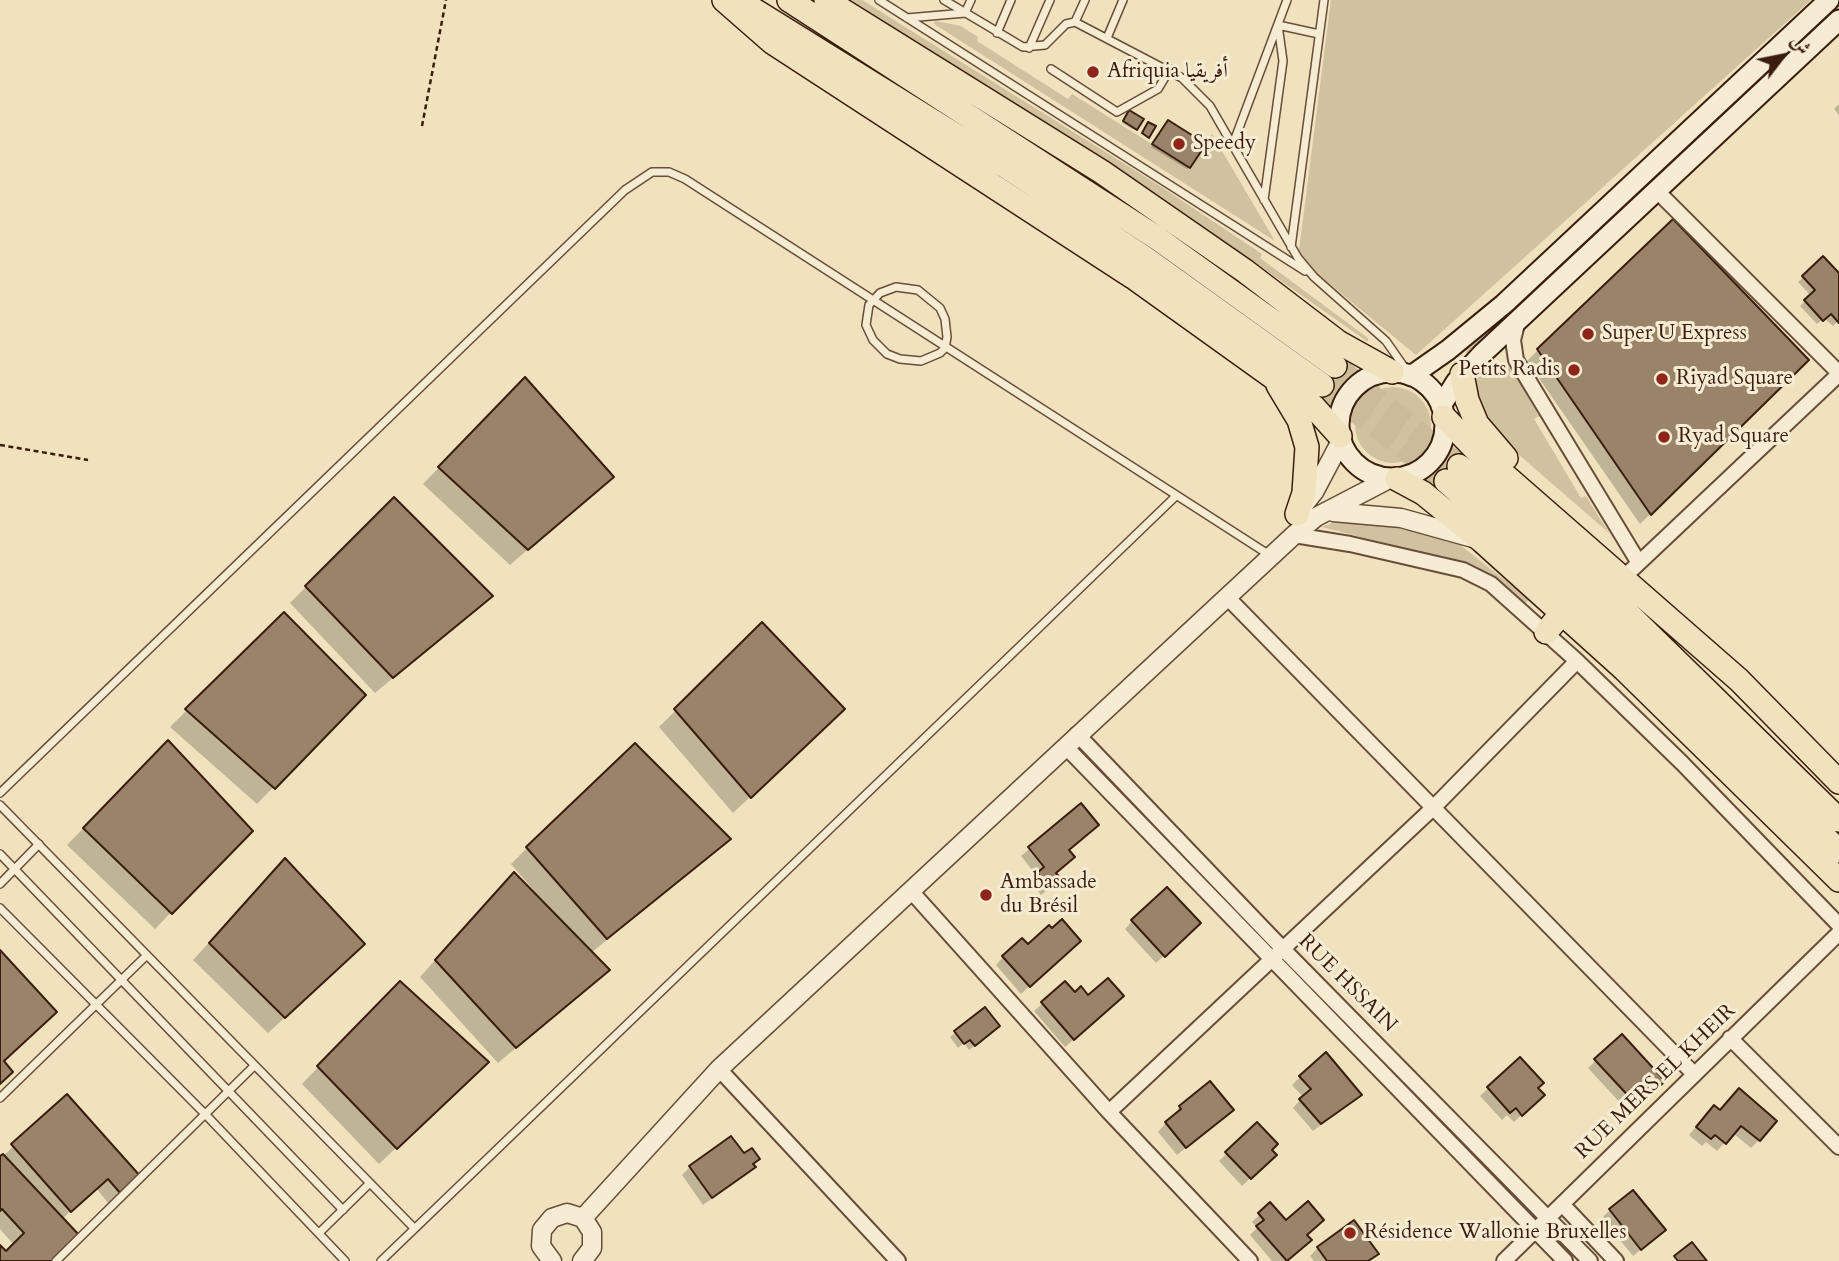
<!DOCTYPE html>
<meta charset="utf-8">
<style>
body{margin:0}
#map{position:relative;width:1839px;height:1261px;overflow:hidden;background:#efe2bc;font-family:Cardo,Amiri,serif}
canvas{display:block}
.north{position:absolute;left:1748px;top:21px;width:70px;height:70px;-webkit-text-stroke:5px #f5ecd3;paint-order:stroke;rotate:58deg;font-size:19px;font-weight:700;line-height:28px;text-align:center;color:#3b1d0f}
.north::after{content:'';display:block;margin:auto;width:24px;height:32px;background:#3b1d0f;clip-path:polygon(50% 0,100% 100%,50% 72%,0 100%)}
</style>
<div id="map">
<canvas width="1839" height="1261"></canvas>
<div class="north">ش</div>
</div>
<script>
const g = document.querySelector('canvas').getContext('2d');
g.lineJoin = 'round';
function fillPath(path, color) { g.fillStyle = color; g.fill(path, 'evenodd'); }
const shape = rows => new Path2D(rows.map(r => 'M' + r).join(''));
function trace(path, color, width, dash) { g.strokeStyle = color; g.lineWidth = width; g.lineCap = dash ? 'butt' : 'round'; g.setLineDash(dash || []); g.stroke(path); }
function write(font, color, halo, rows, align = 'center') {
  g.font = font + ' Cardo,Amiri,serif'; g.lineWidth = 6; g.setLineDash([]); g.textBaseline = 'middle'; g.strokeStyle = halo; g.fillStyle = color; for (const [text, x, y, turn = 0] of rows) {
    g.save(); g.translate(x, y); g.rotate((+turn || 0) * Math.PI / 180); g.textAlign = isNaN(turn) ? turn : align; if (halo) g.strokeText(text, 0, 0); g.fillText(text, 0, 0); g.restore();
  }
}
const green = shape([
 [851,0,862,0,1160,186,1262,254,1260,258,1368,338,1368,342,1157,194],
 [1331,0,1811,0,1416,355,1298,258],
 [1839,2,1839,8,1467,354,1466,351],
 [935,21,961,26,978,37,977,41,1068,99,1072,94,1190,168,1212,134,1275,241,934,24],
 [1496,362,1511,368,1539,416,1534,419,1581,498,1586,496,1609,533,1510,447,1490,424,1480,403,1476,381,1479,375],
 '1355 425a38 38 0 1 1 76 0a38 38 0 1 1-76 0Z',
 [1346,517,1425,528,1455,541,1529,599,1525,604,1477,567,1322,527]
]);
const shadow = shape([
 [1839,104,1839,115,1834,109],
 [1127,114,1136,128,1134,130,1122,123],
 [1166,124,1189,167,1187,169,1151,147],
 [1823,259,1839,276,1839,320,1833,326,1824,318,1817,324,1800,306,1811,296,1798,282],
 [1538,350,1807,360,1640,524,1527,361],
 [509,395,611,477,510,565,423,484],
 [394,499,491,596,375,693,290,603],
 [284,614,363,695,257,804,170,727],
 [762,624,826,726,733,813,659,727],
 [168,742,250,831,155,929,67,845],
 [1081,805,1068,851,1054,874,1051,887,1041,895,1031,882,1037,876,1021,856],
 [729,839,591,953,608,970,498,1063,420,977,497,891,535,892,511,864,527,848],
 [269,877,347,960,268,1033,193,960],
 [1132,921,1191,931,1156,963,1125,929],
 [1071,949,1021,994,996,965,1003,957],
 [1065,983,1075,994,1114,1004,1065,1047,1034,1011],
 [383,999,470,1078,379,1164,302,1084],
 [984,1009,993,1031,969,1050,964,1043,958,1048,950,1037],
 [1621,1037,1663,1081,1646,1098,1641,1093,1625,1108,1588,1068],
 [1520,1059,1543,1095,1514,1122,1507,1115,1502,1120,1480,1096],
 [1300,1077,1360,1095,1313,1131,1293,1108,1303,1097,1292,1085],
 [67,1096,138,1177,109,1204,96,1188,62,1219,52,1261,0,1261,0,1247,5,1253,14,1245,0,1229,0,1159],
 [1731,1099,1759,1140,1751,1148,1733,1133,1717,1151,1706,1142,1702,1146,1689,1135,1714,1107,1720,1112],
 [1180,1107,1223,1117,1177,1155,1158,1132],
 [1257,1124,1274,1155,1242,1186,1219,1161],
 [752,1165,753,1167,745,1175,703,1205,682,1175,690,1167],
 [1270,1205,1286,1223,1305,1236,1301,1248,1287,1261,1272,1261,1250,1235,1257,1228,1252,1222],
 [1610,1210,1655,1238,1633,1256,1602,1218],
 [1318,1248,1376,1253,1369,1261,1314,1261,1310,1256]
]);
const building = shape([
 [1129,110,1144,119,1137,130,1123,121,1129,110],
 [1168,120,1206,144,1190,168,1152,144,1168,120],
 [1148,122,1156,126,1149,138,1142,133,1148,122],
 [1673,219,1809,360,1651,515,1537,349,1673,219],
 [1823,256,1839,273,1839,323,1831,314,1823,321,1804,300,1815,290,1802,276,1823,256],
 [525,377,614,477,528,550,438,467,525,377],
 [394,497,493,596,393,678,305,586,394,497],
 [284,612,366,695,275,789,185,709,284,612],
 [762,622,845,709,751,798,674,709,762,622],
 [168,740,253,831,172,914,83,828,168,740],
 [635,743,731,839,607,939,526,847,635,743],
 [1081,803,1099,825,1069,850,1075,857,1056,873,1061,879,1050,888,1037,873,1044,867,1028,847,1081,803],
 [285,858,365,944,285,1018,209,943,285,858],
 [514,872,610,970,516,1048,435,960,514,872],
 [1167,887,1201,923,1165,957,1131,920,1167,887],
 [1062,919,1081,941,1030,987,1002,956,1022,938,1028,944,1049,925,1052,928,1062,919],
 [0,950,57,1012,4,1061,13,1072,0,1084,0,950],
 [1108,978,1124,996,1074,1040,1041,1002,1065,981,1075,992,1081,986,1088,995,1108,978],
 [400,981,489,1062,397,1149,317,1066,400,981],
 [985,1007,1000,1026,975,1046,970,1040,964,1044,954,1031,985,1007],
 [1622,1034,1665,1081,1655,1091,1650,1087,1634,1102,1594,1059,1622,1034],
 [1326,1052,1362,1095,1321,1124,1299,1099,1311,1089,1299,1076,1326,1052],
 [1520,1057,1544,1083,1538,1088,1545,1095,1522,1116,1516,1108,1510,1113,1487,1087,1520,1057],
 [1210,1081,1234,1110,1186,1148,1165,1122,1181,1109,1179,1106,1210,1081],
 [1739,1088,1777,1121,1760,1141,1741,1126,1726,1144,1715,1135,1711,1139,1696,1127,1714,1105,1720,1110,1739,1088],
 [67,1094,141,1177,121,1194,108,1179,71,1212,11,1144,67,1094],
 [1257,1122,1278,1144,1272,1150,1277,1155,1251,1179,1225,1152,1257,1122],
 [731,1136,744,1153,752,1148,760,1159,753,1164,756,1167,712,1198,689,1166,731,1136],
 [3,1154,80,1236,53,1261,0,1261,0,1245,6,1251,24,1233,2,1209,0,1211,0,1156,3,1154],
 [1633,1190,1666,1230,1641,1250,1609,1209,1633,1190],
 [1308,1201,1324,1220,1307,1235,1312,1240,1287,1261,1256,1226,1264,1220,1258,1213,1270,1202,1286,1220,1308,1201],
 [1354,1220,1379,1254,1368,1261,1327,1261,1317,1247,1354,1220],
 [1692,1242,1707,1261,1678,1261,1674,1256,1692,1242]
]);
const trunkTunnel = shape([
 [1335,366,1459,466],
 [1322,385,1446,481]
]);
const path = shape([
 [422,126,446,0],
 [0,445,88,460]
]);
const service = shape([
 [879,0,1305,271],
 [944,0,1023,47,1045,45,1066,24,1075,22,1182,78,1210,106,1298,258,1314,277,1386,341,1409,374],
 [907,18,965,13,971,0],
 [1075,22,1085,0],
 [997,33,1011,0],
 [1107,38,1123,0],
 [1029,48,1050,0],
 [1051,69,1117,112,1158,89,1170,69],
 [1233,144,1287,0],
 [1264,200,1283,61,1278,25,1319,34],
 [1291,247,1324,0],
 [896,287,918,290,940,308,945,319,947,337,945,348,940,353,921,361,900,359,887,354,873,340,866,325,869,305,880,293,896,287],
 [0,793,625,190,652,172,669,172,685,179,1271,556],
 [0,805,414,1228],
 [0,854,343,1210],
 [0,884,39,844],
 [0,908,206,1115,345,1261],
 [0,1098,147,955],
 [319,1233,370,1183],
 [56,1261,254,1066],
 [381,1261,1176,496]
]);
const minor = shape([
 [1658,192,1839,373],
 [1518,320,1513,340,1516,360,1639,563],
 [1294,535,1350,544,1463,570,1491,584,1577,661,1682,763,1839,925],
 [1623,578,1839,374],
 [1228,598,1694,1074],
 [1077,734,1282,948,1590,1261],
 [1065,746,1565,1261],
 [911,891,1109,1112,1250,1261],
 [1730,1038,1839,1147],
 [719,1069,898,1261],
 [1109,1112,1433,808,1577,661],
 [1562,1204,1616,1261],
 [1504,1261,1839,933]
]);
const tertiary = shape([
 [1302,507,1314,492,1341,441],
 [1333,512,1401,518,1473,538],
 [583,1218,719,1069,1294,535,1316,517,1389,479],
 [552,1261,541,1246,542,1230,552,1218,567,1213,583,1218,592,1232,592,1248,582,1261]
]);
const secondary = shape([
 '1339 425a53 53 0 1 1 106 0a53 53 0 1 1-106 0Z',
 [1411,376,1448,350,1504,304,1829,0],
 [1441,406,1456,382,1482,354,1839,20]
]);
const trunk = shape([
 [724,0,772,42,1133,277,1313,406,1340,436],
 [738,0,1005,166,1145,258,1322,385],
 [789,0,1157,238,1335,366],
 [826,0,1102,172,1245,271,1338,342,1392,372],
 [1462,374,1467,400,1477,424,1506,458],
 [1278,385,1299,420,1307,447,1304,493,1297,514],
 [1444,417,1477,451,1739,680,1839,782],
 [1459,466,1608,594,1839,820],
 [1397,479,1423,493,1482,541,1624,669,1839,880],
 [1446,481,1593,610,1839,851],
 [1546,632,1562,613]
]);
const markers = [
 [1093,72,7,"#8f2418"],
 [1179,144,7,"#8f2418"],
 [1588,334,7,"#8f2418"],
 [1574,370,7,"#8f2418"],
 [1662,379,7,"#8f2418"],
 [1664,437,7,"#8f2418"],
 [986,895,7,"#8f2418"],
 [1350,1233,7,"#8f2418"]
];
const poiNames = [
 ["Afriquia أفريقيا",1107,72],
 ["Speedy",1193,144],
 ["Super U Express",1602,334],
 ["Petits Radis",1560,370,"right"],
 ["Riyad Square",1676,379],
 ["Ryad Square",1678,437],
 ["Ambassade",1000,883],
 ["du Brésil",1000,907],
 ["Résidence Wallonie Bruxelles",1364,1233]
];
const streetNames = [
 ["RUE HSSAIN",1347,984,45],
 ["RUE MERS EL KHEIR",1656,1082,-44]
];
fillPath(green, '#d0c19f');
fillPath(shadow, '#0003');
fillPath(building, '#998369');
trace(building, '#3b1d0f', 2);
trace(trunkTunnel, '#cbbb99', 23, [23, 11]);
trace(service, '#684e3a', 10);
trace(minor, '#684e3a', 18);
trace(tertiary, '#684e3a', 21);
trace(secondary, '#3b1d0f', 23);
trace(trunk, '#3b1d0f', 26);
trace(path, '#3b1d0f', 2.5, [5, 3.5]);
trace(service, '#f5ecd3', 7);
trace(minor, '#f5ecd3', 14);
trace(tertiary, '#f5ecd3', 18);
trace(secondary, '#f5ecd3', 19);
trace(trunk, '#efe2bc', 23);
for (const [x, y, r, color] of markers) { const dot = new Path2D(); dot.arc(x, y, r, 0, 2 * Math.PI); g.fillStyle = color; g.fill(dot); trace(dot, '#f5ecd3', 2.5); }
write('21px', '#3b1d0f', '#f5ecd3', poiNames, 'left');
write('21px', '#3b1d0f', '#f5ecd3', streetNames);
</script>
